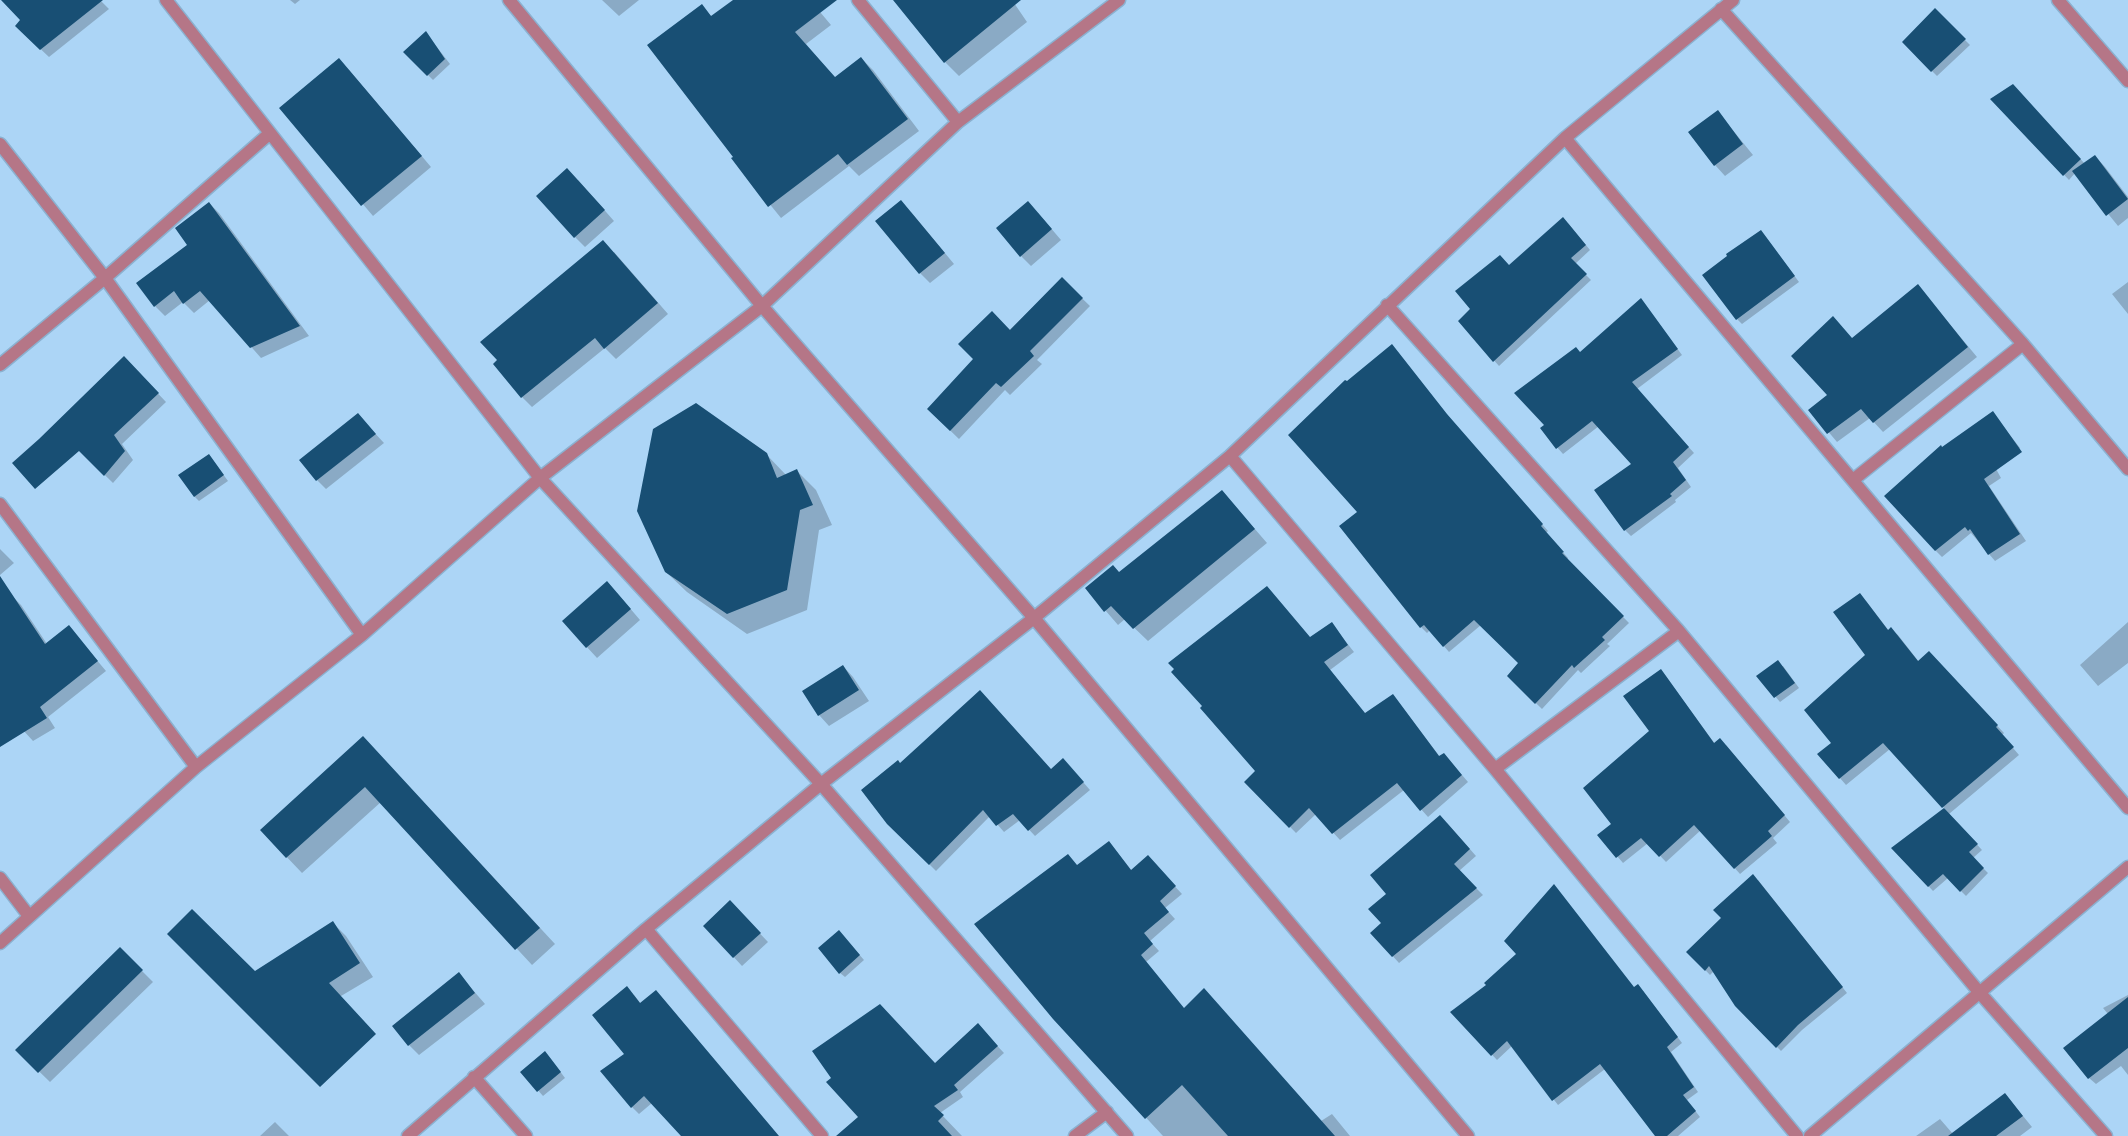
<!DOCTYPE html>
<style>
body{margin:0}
canvas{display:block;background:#acd5f6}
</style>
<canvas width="2128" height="1136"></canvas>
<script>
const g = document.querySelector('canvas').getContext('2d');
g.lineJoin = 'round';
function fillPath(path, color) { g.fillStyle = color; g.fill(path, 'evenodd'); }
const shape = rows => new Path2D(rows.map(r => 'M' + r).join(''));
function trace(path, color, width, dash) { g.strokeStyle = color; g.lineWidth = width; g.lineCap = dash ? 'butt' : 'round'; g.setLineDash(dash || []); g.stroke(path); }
const shadow = shape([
 [2,0,100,0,109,9,49,57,16,26,22,20],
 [290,0,300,0,295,4],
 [602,0,639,0,619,16],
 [736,0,810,0,831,25,806,44,835,78,861,58,873,70,919,131,859,176,849,166,781,218,733,159,735,157,702,6,712,17],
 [900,0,1012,0,1027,22,959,76,945,62],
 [1935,10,1970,45,1937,76,1903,42],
 [426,33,450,64,433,80,405,52],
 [349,70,431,167,373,216,281,108],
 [2017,90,2085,164,2095,156,2105,167,2128,197,2128,218,2118,226,2075,173,2069,180,1992,99],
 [1718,112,1753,155,1725,176,1715,165],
 [578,180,614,221,585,247,575,237],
 [209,203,219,213,309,336,261,358,210,300,194,313,183,302,165,316,155,306],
 [911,212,954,264,930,283,920,273],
 [1038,213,1061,240,1031,266,1021,256],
 [1568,223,1590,250,1575,264,1591,280,1499,366,1459,321,1509,266],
 [1765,236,1799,282,1742,324,1737,319],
 [614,252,668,314,616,359,605,348,532,407,522,397],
 [1062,279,1090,306,1037,360,1042,364,1010,395,1005,390,959,439,928,409],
 [2128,282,2128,314,2112,294],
 [1918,286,1977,357,1883,432,1870,418,1837,442,1810,410,1829,395,1852,339],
 [1646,306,1682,355,1637,389,1694,453,1678,468,1691,487,1675,500,1676,502,1631,536,1625,530,1633,464,1599,426,1563,454,1541,429,1546,425,1581,354],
 [132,366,166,402,122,444,133,460,113,483,69,440],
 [1992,412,2020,448,1995,467,2001,478,1989,486,2026,541,1995,561,1971,533,1942,557,1935,550,1942,449],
 [358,415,384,443,326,489,317,480],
 [1453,422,1548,531,1546,533,1568,558,1567,560,1629,623,1607,644,1610,646,1581,673,1578,670,1542,709,1508,676,1520,663,1481,625,1449,652,1430,630,1427,633,1421,627,1341,526,1359,512],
 [766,454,786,475,796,470,816,490,832,525,819,530,807,610,747,634,687,592,666,572],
 [209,455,228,481,199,501,194,496],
 [1222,491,1267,543,1148,641,1125,619,1118,625,1086,588,1120,573],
 [0,549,14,563,0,575],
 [617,593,640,620,597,658,563,621],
 [12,596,21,605,47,644,69,627,106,671,48,717,55,728,33,741,0,705,0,604],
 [1866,601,1889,631,1891,629,1898,635,1919,662,1936,660,2004,733,2002,735,2019,755,1949,814,1982,850,1973,858,1988,873,1966,896,1948,878,1933,891,1893,848,1945,809,1890,749,1846,785,1819,754,1833,743,1867,655],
 [2128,622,2128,663,2098,686,2080,665],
 [1331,623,1354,652,1330,670,1365,714,1393,695,1440,757,1450,761,1468,782,1428,817,1404,790,1340,840,1316,814,1296,833,1246,782,1256,771,1310,638],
 [843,666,853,677,869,701,829,726,819,715],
 [1783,666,1799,688,1780,702,1758,676],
 [1666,677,1715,744,1726,745,1790,822,1773,838,1777,843,1740,874,1701,830,1666,862,1648,843,1623,863,1599,835,1613,824,1650,732],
 [363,737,555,944,532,965,381,802,302,873,261,830],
 [900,765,1052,770,1069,766,1090,790,1035,836,1020,820,1004,832,990,816,936,871,888,823],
 [1447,823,1476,856,1459,871,1483,895,1399,963,1372,933,1383,923,1388,894],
 [1109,842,1132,871,1154,864,1182,894,1165,908,1175,919,1150,941,1159,951,1146,962,1184,1009,1321,1121,1332,1114,1350,1136,1163,1136,1054,1018,1077,866],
 [1758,880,1847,993,1802,1030,1781,1051,1736,1005,1714,971,1710,975,1688,952],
 [730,902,768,942,742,966,705,926],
 [333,923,346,936,373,977,341,996,254,972],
 [844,937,864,960,845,977,840,973],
 [120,949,153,982,50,1082,17,1050],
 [459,974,485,1004,419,1055,409,1045],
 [1635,988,1643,991,1682,1043,1671,1052,1698,1092,1687,1100,1700,1117,1678,1136,1656,1136,1605,1069,1558,1105,1512,1046,1497,1060,1452,1012],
 [634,995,641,1004,777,1136,682,1136,652,1103,639,1114,632,1107,625,1054],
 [2128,995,2128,1075,2121,1066,2096,1084,2089,1078,2108,1014,2103,1008],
 [984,1032,1004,1053,960,1092,963,1097,940,1113,962,1136,878,1136],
 [550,1058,565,1078,543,1096,522,1072],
 [2005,1094,2032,1127,2020,1136,1916,1136,1940,1119,1953,1134],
 [275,1122,289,1136,260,1136]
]);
const building = shape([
 [1,0,103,0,40,50,15,26,20,20],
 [733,0,837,0,795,32,835,77,861,57,908,119,847,165,838,154,768,207,731,158,733,157,647,45,702,4,711,16],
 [893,0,1021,0,944,63],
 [1935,8,1966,39,1931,72,1902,42],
 [426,31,445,59,427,76,403,52],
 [339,58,422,156,361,206,279,108],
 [2013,84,2081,159,2063,176,1990,99],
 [1718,110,1743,144,1714,166,1688,132],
 [2095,155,2128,199,2106,216,2072,171],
 [567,168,605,210,574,238,536,196],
 [901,200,945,253,919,274,875,221],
 [1028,201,1052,229,1020,257,996,228],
 [209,202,300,326,250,348,200,291,183,304,174,291,154,307,136,283,187,245,175,228],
 [1563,217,1586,245,1571,258,1587,274,1493,362,1458,321,1470,309,1455,291,1500,255,1509,265],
 [1761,230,1795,276,1736,320,1702,275,1727,256,1726,254],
 [603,240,658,303,604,349,595,338,521,398,493,364,497,360,480,342],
 [1062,277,1083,298,1030,351,1034,356,1001,387,996,383,950,431,927,409,973,359,958,344,992,311,1010,330],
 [1918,284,1968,347,1873,423,1861,409,1827,434,1808,410,1827,395,1791,356,1833,316,1852,338],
 [1641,298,1678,349,1632,382,1689,447,1673,462,1686,480,1670,494,1672,496,1624,531,1594,490,1631,464,1592,421,1556,449,1540,428,1544,425,1514,393,1576,347,1580,352],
 [1392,344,1447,414,1543,524,1541,526,1564,552,1562,553,1624,616,1602,637,1605,640,1574,668,1572,665,1535,704,1507,676,1518,663,1474,620,1443,647,1424,625,1420,628,1339,526,1357,512,1288,435,1345,380,1347,381],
 [124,356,159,393,114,435,125,451,104,476,79,451,35,489,12,463,39,439],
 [696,403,767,453,777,478,797,469,813,505,800,510,787,590,727,614,665,572,637,511,653,429],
 [1993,411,2022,452,1984,479,2020,534,1988,555,1970,529,1968,531,1965,527,1935,551,1884,496,1941,445,1942,447],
 [358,413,376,434,316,481,299,460],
 [209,454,224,475,194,497,178,475],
 [1222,490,1255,529,1133,629,1111,606,1104,612,1085,588,1113,565,1119,572],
 [0,576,45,644,69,625,98,661,40,707,47,718,0,747],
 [607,581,631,609,586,648,562,621],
 [1267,586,1310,637,1332,622,1348,645,1324,662,1365,713,1393,694,1439,756,1444,753,1462,775,1420,811,1397,783,1332,834,1309,808,1289,828,1244,782,1255,771,1200,708,1202,706,1171,672,1174,669,1168,663],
 [1860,593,1888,630,1891,627,1918,661,1929,651,1998,725,1996,727,2014,747,1942,808,1883,743,1839,779,1817,754,1831,743,1804,710,1865,655,1833,612],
 [1778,660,1795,683,1774,698,1756,676],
 [843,665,859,690,818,716,802,691],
 [1661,669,1714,743,1720,738,1785,815,1768,831,1772,836,1734,869,1694,825,1659,857,1641,838,1616,858,1597,835,1611,824,1583,788,1649,731,1623,696],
 [980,690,1051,769,1063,758,1084,782,1028,831,1013,814,996,826,983,810,929,865,887,824,861,790,898,760,900,763],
 [363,736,540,928,515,950,365,787,286,858,260,830],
 [1944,808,1978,844,1969,852,1984,868,1960,892,1943,874,1928,887,1891,848],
 [1440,815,1470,849,1454,864,1477,888,1392,957,1370,933,1381,923,1368,909,1386,894,1370,875],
 [1109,841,1131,870,1148,855,1176,886,1160,901,1169,912,1144,933,1153,944,1141,955,1184,1008,1204,988,1335,1136,1228,1136,1182,1085,1145,1119,1053,1019,974,924,1068,854,1077,865],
 [1753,874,1843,987,1798,1025,1776,1048,1735,1006,1709,966,1705,971,1686,952,1721,918,1713,910],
 [1554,884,1634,987,1638,984,1678,1037,1667,1047,1694,1087,1683,1095,1696,1111,1667,1136,1655,1136,1600,1064,1552,1101,1507,1041,1491,1056,1450,1012,1486,985,1484,983,1516,954,1504,941],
 [730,900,761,933,733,958,703,926],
 [192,909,255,971,333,921,360,963,329,983,376,1034,320,1087,167,934],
 [839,930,860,955,839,974,818,948],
 [120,947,143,970,38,1073,15,1050],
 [459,972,475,993,408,1046,392,1026],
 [627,986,640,1003,656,990,779,1136,681,1136,644,1096,631,1108,600,1071,624,1054,592,1015],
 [2128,997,2128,1048,2088,1079,2063,1048],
 [880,1004,935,1063,978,1023,998,1046,954,1085,958,1090,934,1106,944,1115,938,1121,952,1136,836,1136,858,1117,826,1082,831,1078,812,1051],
 [545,1051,561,1072,537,1092,520,1072],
 [2005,1093,2023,1116,1996,1136,1948,1136]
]);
const minor = shape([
 [166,0,540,478,821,784,1127,1136],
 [509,0,762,306,1034,618,1468,1136],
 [858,0,958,122],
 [2058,0,2128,81],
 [1721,9,2023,344,2128,469],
 [1565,138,2128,808],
 [0,144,105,278,362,635],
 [1387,305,1679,631,1979,992,2106,1136],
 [0,365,105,278,269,134],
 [1230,456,1495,769,1797,1136],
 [1853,480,2023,344],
 [0,504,196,767],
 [1495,769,1679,631],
 [0,878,29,916],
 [646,929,822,1136],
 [0,943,196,767,362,635,540,478,762,306,958,122,1119,0],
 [474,1077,526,1136],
 [408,1136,646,929,821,784,1034,618,1230,456,1565,138,1733,0],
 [1075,1136,1107,1112],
 [1810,1136,2128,867]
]);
fillPath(shadow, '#0003');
fillPath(building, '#184f74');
trace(minor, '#8bb1d0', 15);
trace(minor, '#b57687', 12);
</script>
